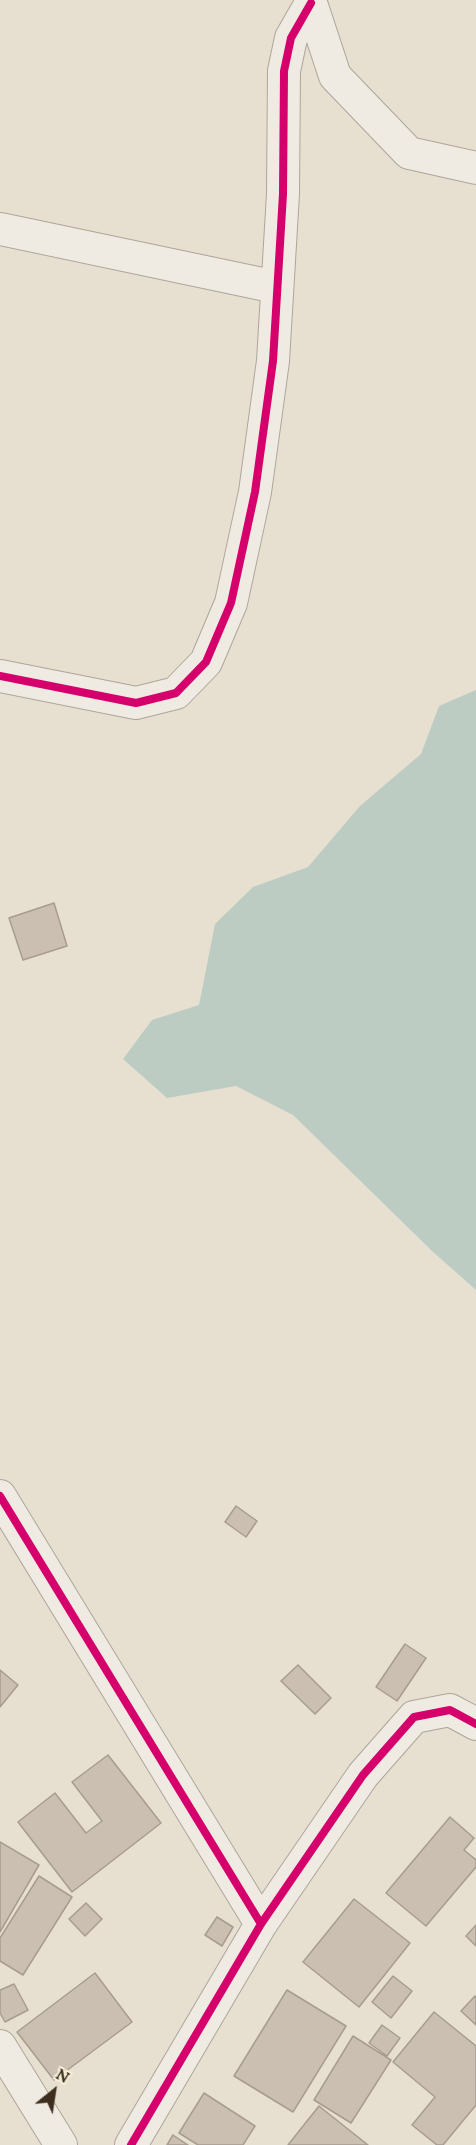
<!DOCTYPE html>
<style>
body{margin:0}
#map{position:relative;width:476px;height:2145px;overflow:hidden;background:#e7e0d1;font-family:Lora,serif}
canvas{display:block}
.north{position:absolute;left:24px;top:2061px;width:60px;height:60px;-webkit-text-stroke:4px #f7eed8;paint-order:stroke;rotate:30deg;font-size:16px;font-weight:700;line-height:24px;text-align:center;color:#3d2e20}
.north::after{content:'';display:block;margin:auto;width:21px;height:27px;background:#3d2e20;clip-path:polygon(50% 0,100% 100%,50% 72%,0 100%)}
</style>
<div id="map">
<canvas width="476" height="2145"></canvas>
<div class="north">N</div>
</div>
<script>
const g = document.querySelector('canvas').getContext('2d');
g.lineJoin = 'round';
function fillPath(path, color) { g.fillStyle = color; g.fill(path, 'evenodd'); }
const shape = rows => new Path2D(rows.map(r => 'M' + r).join(''));
function trace(path, color, width, dash) { g.strokeStyle = color; g.lineWidth = width; g.lineCap = dash ? 'butt' : 'round'; g.setLineDash(dash || []); g.stroke(path); }
const water = shape([
 [476,690,476,1290,432,1251,293,1115,236,1086,167,1098,123,1059,152,1020,199,1005,215,924,253,887,308,867,360,806,421,754,439,706]
]);
const building = shape([
 [54,903,67,946,23,960,9,918,54,903],
 [236,1506,257,1521,246,1537,225,1522,236,1506],
 [405,1644,426,1658,397,1701,376,1687,405,1644],
 [298,1665,331,1698,315,1714,281,1681,298,1665],
 [0,1670,18,1685,0,1707,0,1670],
 [108,1755,161,1823,72,1892,18,1822,55,1793,86,1833,102,1821,72,1782,108,1755],
 [450,1817,474,1838,464,1850,476,1860,476,1867,426,1926,386,1893,450,1817],
 [0,1842,39,1865,0,1932,0,1842],
 [39,1876,72,1897,23,1975,0,1961,0,1938,39,1876],
 [354,1899,410,1943,359,2007,303,1962,354,1899],
 [86,1903,102,1919,85,1936,69,1919,86,1903],
 [217,1917,233,1927,222,1946,205,1935,217,1917],
 [476,1925,476,1946,466,1936,476,1925],
 [95,1973,132,2022,54,2080,17,2032,95,1973],
 [393,1976,412,1991,391,2018,372,2002,393,1976],
 [14,1984,28,2010,5,2022,0,2013,0,1990,14,1984],
 [287,1990,346,2026,293,2112,234,2076,287,1990],
 [475,1996,476,1998,476,2025,461,2011,475,1996],
 [434,2012,476,2046,476,2105,443,2145,437,2145,412,2125,435,2097,393,2062,434,2012],
 [382,2025,400,2038,387,2056,369,2043,382,2025],
 [353,2036,391,2060,351,2123,314,2100,353,2036],
 [204,2093,255,2126,243,2145,198,2145,179,2133,204,2093],
 [319,2106,368,2145,288,2145,319,2106],
 [173,2135,188,2145,167,2145,173,2135]
]);
const minor = shape([
 [310,0,335,76,409,153,476,168],
 [0,229,276,287],
 [0,676,136,703,176,693,206,662,231,603,255,492,273,361,283,194,284,71,291,38,311,3],
 [0,1496,261,1924],
 [0,2046,61,2145],
 [131,2145,261,1924,363,1775,414,1717,450,1710,476,1724]
]);
const cycleway = shape([
 [0,676,136,703,176,693,206,662,231,603,255,492,273,361,283,194,284,71,291,38,311,3],
 [0,1496,261,1924],
 [131,2145,261,1924,363,1775,414,1717,450,1710,476,1724]
]);
fillPath(water, '#bcccc2');
fillPath(building, '#cbbfb2');
trace(building, '#a89c90', 1.5);
trace(minor, '#ada599', 34);
trace(minor, '#efebe3', 32);
trace(cycleway, '#d6006c', 8);
</script>
